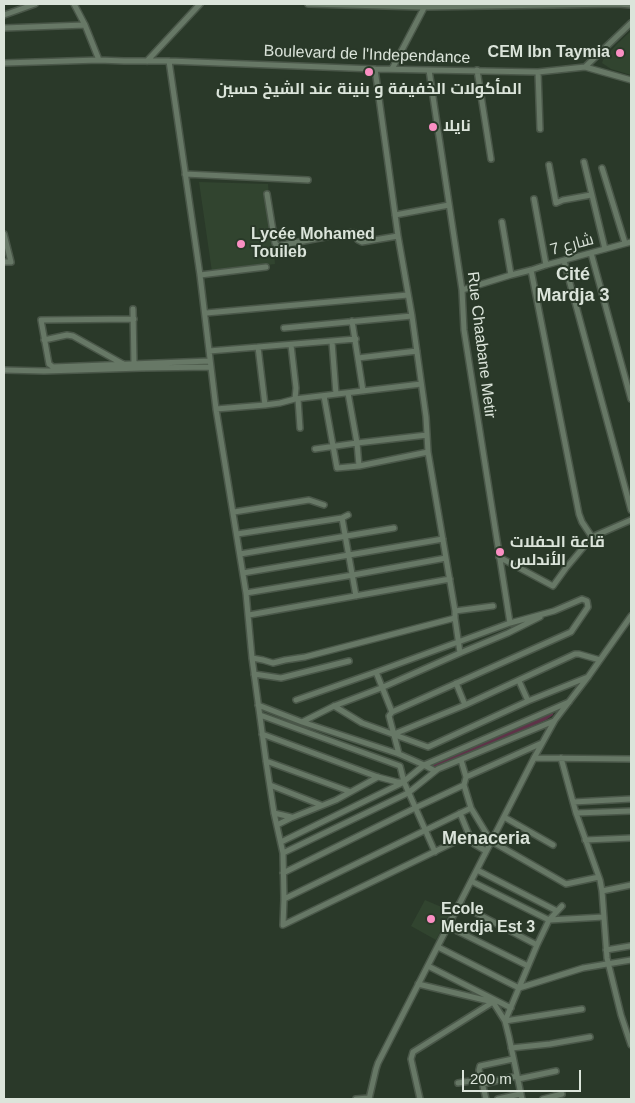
<!DOCTYPE html>
<meta charset="utf-8">
<style>
body{margin:0}
#map{position:relative;width:635px;height:1103px;overflow:hidden;background:#2a3929;font-family:Arial,sans-serif}
canvas{display:block}
.frame{position:absolute;inset:0;border:5px solid #dbe4da;pointer-events:none}
.scale{position:absolute;left:462px;top:1070px;width:119px;height:22px;box-sizing:border-box;border:2px solid #dbe4da;border-top:0;padding-left:6px;font-size:15px;line-height:18px;white-space:nowrap;color:#dbe4da;-webkit-text-stroke:4px #2a3929;paint-order:stroke}
</style>
<div id="map">
<canvas width="635" height="1103"></canvas>
<div class="frame"></div>
<div class="scale">200 m</div>
</div>
<script>
const g = document.querySelector('canvas').getContext('2d');
g.lineJoin = 'round';
function fillPath(path, color) { g.fillStyle = color; g.fill(path, 'evenodd'); }
const shape = rows => new Path2D(rows.map(r => 'M' + r).join(''));
function trace(path, color, width, dash) { g.strokeStyle = color; g.lineWidth = width; g.lineCap = dash ? 'butt' : 'round'; g.setLineDash(dash || []); g.stroke(path); }
function write(font, color, halo, rows, align = 'center') {
  g.font = font + ' Arial,Cairo,sans-serif'; g.lineWidth = 4; g.setLineDash([]); g.textBaseline = 'middle'; g.strokeStyle = halo; g.fillStyle = color; for (const [text, x, y, turn = 0] of rows) {
    g.save(); g.translate(x, y); g.rotate((+turn || 0) * Math.PI / 180); g.textAlign = isNaN(turn) ? turn : align; if (halo) g.strokeText(text, 0, 0); g.fillText(text, 0, 0); g.restore();
  }
}
const built = shape([
 [631,31,631,75,611,69,602,63,603,60,617,44],
 [199,182,268,184,275,264,212,272],
 [425,900,451,911,436,940,411,926]
]);
const green = shape([
 [554,710,553,715,546,720,438,768,435,769,433,768,431,764]
]);
const minor = shape([
 [74,4,85,25,99,60],
 [308,4,423,7,618,4,631,5],
 [4,15,35,4],
 [4,28,85,25],
 [147,61,200,4],
 [169,61,200,275,216,409,246,593,252,658,266,761,274,813,283,853,284,899,283,925,469,835],
 [4,63,99,60,124,61,169,61,375,69,538,72,585,67,631,80],
 [585,67,631,23],
 [375,69,398,236,412,316,426,417,428,452,455,611,455,618,460,653],
 [392,69,426,4],
 [429,70,462,290,464,330,510,623],
 [477,70,491,159],
 [538,72,540,129],
 [584,162,605,249],
 [549,165,556,203,563,200,591,195],
 [602,168,625,243],
 [185,174,308,180],
 [267,194,275,243,277,246,352,232,357,234,358,240,362,242,398,236],
 [534,199,546,265],
 [395,215,449,205],
 [502,222,511,275],
 [4,234,11,262,4,262],
 [591,253,631,399],
 [564,261,631,510],
 [531,270,579,514,582,522,592,537],
 [200,275,266,267],
 [462,290,511,275,531,270,546,265,631,242],
 [133,309,134,364],
 [206,313,408,295],
 [134,319,41,320,49,364,53,367,210,361],
 [352,321,363,391],
 [284,328,412,316],
 [44,340,67,335,73,336,123,364],
 [332,342,336,394],
 [291,345,296,388,295,399],
 [258,347,265,405],
 [209,351,356,339],
 [358,358,417,351],
 [4,370,44,371,142,368,211,367],
 [348,393,357,443,359,466],
 [324,396,337,468,359,466,428,452],
 [298,399,300,428],
 [216,409,265,405,280,403,295,399,421,384],
 [315,449,357,443,427,435],
 [234,512,309,500,324,505],
 [342,518,356,596],
 [237,534,342,518,348,515],
 [240,554,394,528],
 [499,557,553,586,566,568,592,537,631,520],
 [243,573,443,539],
 [246,593,353,575,446,558],
 [455,611,493,606],
 [249,615,450,579],
 [252,658,263,660,273,663,285,660,305,657,455,618],
 [376,672,392,712,389,716,399,754],
 [254,674,281,678,349,661],
 [519,681,528,701],
 [456,683,465,705],
 [296,700,376,672,510,623,554,611,582,599,587,601,588,607,571,632,392,712],
 [258,705,302,722,399,754,424,765,435,771],
 [334,706,362,723,428,747,528,701,588,677],
 [260,715,400,766,404,782,435,852],
 [302,722,334,706,381,688,460,653,508,633,540,617],
 [262,734,378,777,397,782,403,782],
 [394,734,465,705,575,654,579,654,600,660],
 [534,758,631,759],
 [561,758,576,813,600,880,602,891,607,958,621,1015,631,1045],
 [266,761,351,792],
 [466,777,542,743],
 [270,785,321,805],
 [573,802,631,799],
 [471,808,491,841,566,884,599,877],
 [274,813,291,817],
 [460,813,469,835,474,844,486,851],
 [576,813,631,811],
 [504,817,553,845],
 [277,825,291,818,336,800,378,777],
 [585,840,631,838],
 [281,842,402,783,424,765,569,702],
 [283,853,408,793,438,769,554,721],
 [477,870,557,911],
 [283,873,415,808,464,785],
 [471,881,549,920,604,917],
 [602,891,631,885],
 [284,899,471,808,464,785,466,777,461,760],
 [459,904,537,945],
 [449,927,528,966],
 [438,947,519,988,583,968,631,960],
 [606,950,630,946],
 [428,966,511,1008],
 [418,984,493,1002,505,1021,537,945,549,920,562,906],
 [511,1048,550,1044,590,1037],
 [518,1079,556,1071],
 [458,1083,482,1079],
 [483,1084,517,1076],
 [356,1099,369,1098],
 [369,1099,376,1069,378,1063,534,758,555,720,588,677,631,616],
 [420,1099,411,1059,413,1052,493,1002],
 [486,1099,479,1070,480,1066,513,1059],
 [498,1099,520,1094],
 [522,1099,509,1037,505,1021,582,1009],
 [543,1099,562,1094]
]);
const markers = [
 [620,53,5,"#fb8fc3"],
 [369,72,5,"#fb8fc3"],
 [433,127,5,"#fb8fc3"],
 [241,244,5,"#fb8fc3"],
 [500,552,5,"#fb8fc3"],
 [431,919,5,"#fb8fc3"]
];
const poiNames = [
 ["CEM Ibn Taymia",610,53,"right"],
 ["المأكولات الخفيفة و بنينة عند الشيخ حسين",369,90,"center"],
 ["نايلا",443,127],
 ["Lycée Mohamed",251,235],
 ["Touileb",251,253],
 ["قاعة الحفلات",510,543],
 ["الأندلس",510,561],
 ["Ecole",441,910],
 ["Merdja Est 3",441,928]
];
const streetNames = [
 ["Boulevard de l'Independance",367,55,2],
 ["شارع 7",572,245,-15],
 ["Rue Chaabane Metir",481,345,83]
];
const neighbourhoodNames = [
 ["Cité",573,275],
 ["Mardja 3",573,296],
 ["Menaceria",486,839]
];
fillPath(built, '#31442f');
fillPath(green, '#5e3348');
trace(minor, '#4a5749', 8);
trace(minor, '#677866', 5);
for (const [x, y, r, color] of markers) { const dot = new Path2D(); dot.arc(x, y, r, 0, 2 * Math.PI); g.fillStyle = color; g.fill(dot); trace(dot, '#2a3929', 2); }
write('bold 16px', '#dbe4da', '#2a3929', poiNames, 'left');
write('16px', '#dbe4da', '#2a3929', streetNames);
write('bold 18px', '#dbe4da', '#2a3929', neighbourhoodNames);
</script>
